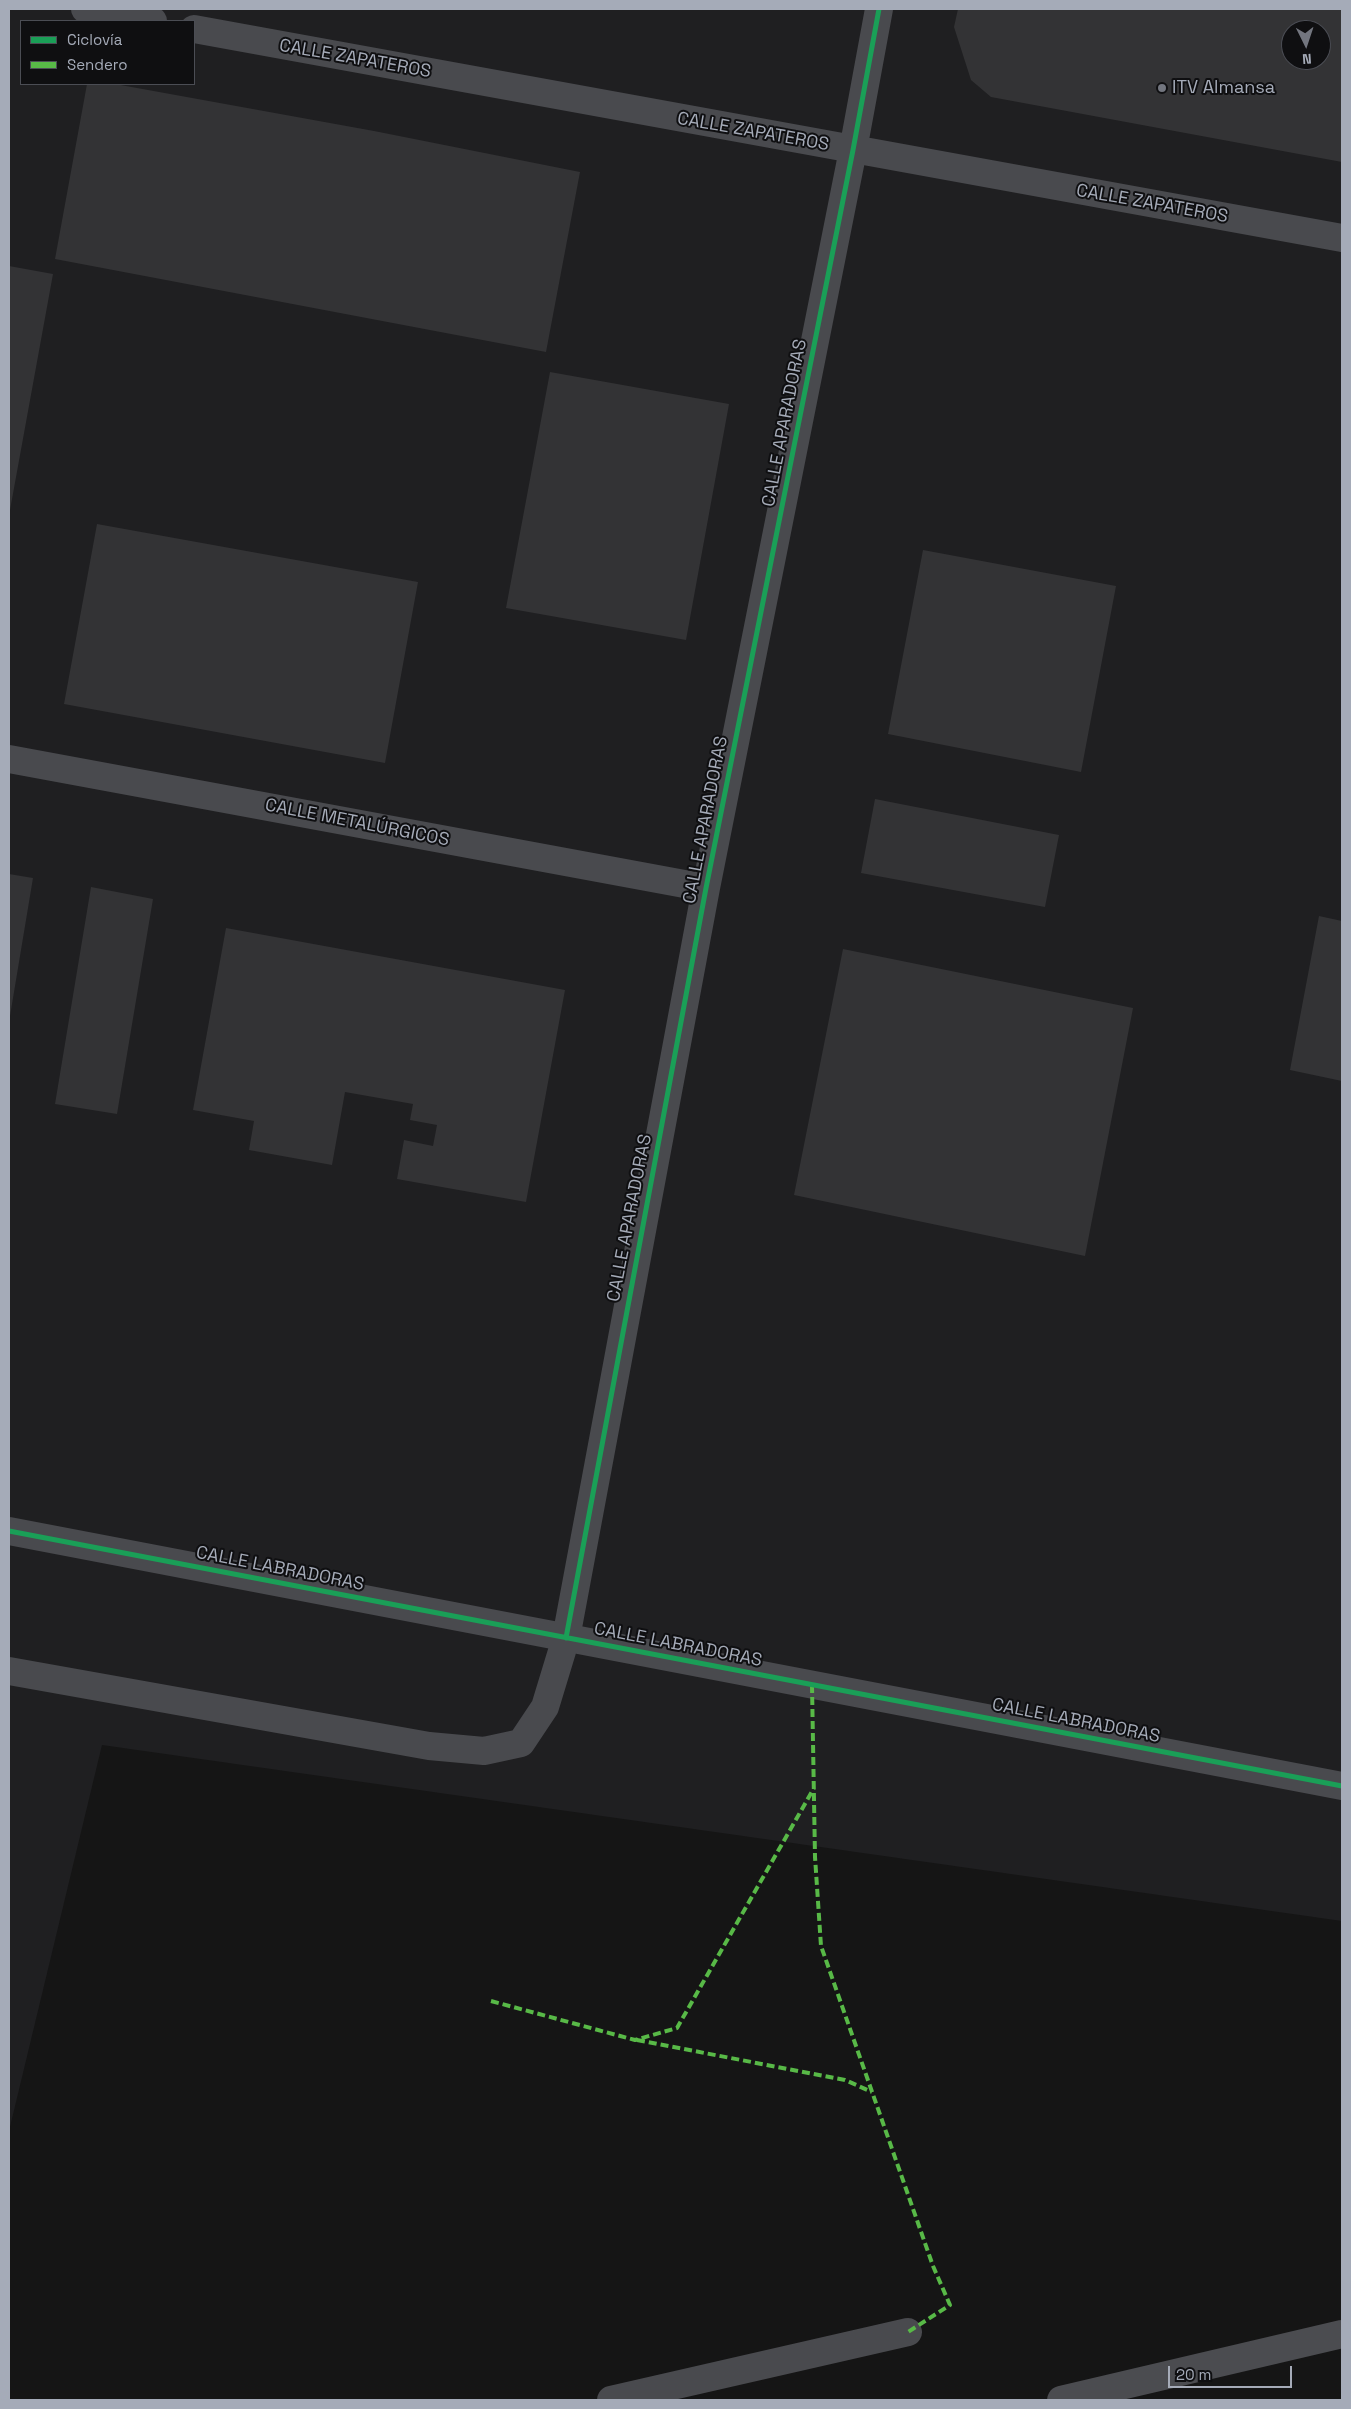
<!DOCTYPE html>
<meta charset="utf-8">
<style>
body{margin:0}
#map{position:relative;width:1351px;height:2409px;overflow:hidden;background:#151515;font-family:"Space Grotesk",sans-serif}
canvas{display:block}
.frame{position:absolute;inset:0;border:10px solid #a5abb8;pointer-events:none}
.legend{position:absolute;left:20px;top:20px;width:175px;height:65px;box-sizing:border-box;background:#0f0f11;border:1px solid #4b4d54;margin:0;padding:6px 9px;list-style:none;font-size:15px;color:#a5abb8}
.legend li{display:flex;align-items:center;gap:10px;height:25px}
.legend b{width:25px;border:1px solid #4b4d54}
.north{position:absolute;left:1281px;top:20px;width:50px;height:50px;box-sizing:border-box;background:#0f0f11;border:1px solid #4b4d54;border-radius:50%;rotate:176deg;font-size:14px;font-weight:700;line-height:20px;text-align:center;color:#a5abb8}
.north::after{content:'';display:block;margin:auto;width:18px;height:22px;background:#73767f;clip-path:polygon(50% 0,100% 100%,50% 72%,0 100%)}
.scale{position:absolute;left:1168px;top:2366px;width:124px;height:22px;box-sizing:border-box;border:2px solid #a5abb8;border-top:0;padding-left:6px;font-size:15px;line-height:18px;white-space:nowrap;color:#a5abb8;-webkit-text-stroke:4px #0f0f11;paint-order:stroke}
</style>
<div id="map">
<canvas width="1351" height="2409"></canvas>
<div class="frame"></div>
<ul class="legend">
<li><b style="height:6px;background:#1a9f57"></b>Ciclovía</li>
<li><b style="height:6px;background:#58b947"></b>Sendero</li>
</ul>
<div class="north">N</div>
<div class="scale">20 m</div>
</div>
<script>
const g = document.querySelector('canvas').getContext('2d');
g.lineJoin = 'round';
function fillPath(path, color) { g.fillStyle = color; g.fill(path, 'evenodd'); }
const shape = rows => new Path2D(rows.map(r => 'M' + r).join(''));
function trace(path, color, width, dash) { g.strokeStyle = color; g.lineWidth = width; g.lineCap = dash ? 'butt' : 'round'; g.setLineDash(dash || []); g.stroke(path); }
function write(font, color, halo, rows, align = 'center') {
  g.font = font + ' "Space Grotesk",sans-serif'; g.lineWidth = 4; g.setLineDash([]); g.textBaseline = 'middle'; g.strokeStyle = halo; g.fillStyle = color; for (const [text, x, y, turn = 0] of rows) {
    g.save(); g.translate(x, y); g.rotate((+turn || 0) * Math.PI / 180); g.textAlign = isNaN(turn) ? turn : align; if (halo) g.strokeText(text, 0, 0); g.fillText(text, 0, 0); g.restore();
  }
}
const built = shape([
 [9,9,1342,9,1342,1921,102,1745,9,2131],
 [21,21,194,21,194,84,21,84],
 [1291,30,1321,30,1321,60,1291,60]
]);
const building = shape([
 [958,9,1342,9,1342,162,991,97,971,80,954,27],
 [1291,30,1321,30,1321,60,1291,60],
 [87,84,115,84,374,131,580,172,546,352,55,259],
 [9,266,53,274,10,510,9,510],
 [550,372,729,404,686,640,506,608],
 [97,524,418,582,385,763,64,704],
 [923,550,1116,586,1081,772,888,734],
 [875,799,1059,835,1045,907,861,873],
 [9,874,33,878,10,1016,9,1016],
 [91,887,153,899,117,1114,55,1104],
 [1319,916,1342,921,1342,1081,1290,1070],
 [226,928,565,990,526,1202,397,1179,404,1140,433,1146,437,1125,410,1120,413,1104,345,1092,332,1165,249,1150,254,1121,193,1110],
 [843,949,1133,1008,1085,1256,794,1195]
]);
const minor = shape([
 [85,9,153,21],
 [194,29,1342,238],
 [9,759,706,888],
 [9,1531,1342,1786],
 [9,1671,429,1746,484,1751,521,1743,545,1707,566,1638,706,888,853,150,879,9],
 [611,2400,908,2332]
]);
const highway = shape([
 [1061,2400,1342,2334]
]);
const quiet = shape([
 [812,1685,815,1857,821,1946,933,2266,950,2305,908,2332],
 [491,2001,635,2040,677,2028,814,1788],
 [637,2040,845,2080,872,2092]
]);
const cycleway = shape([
 [9,1531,1342,1786],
 [566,1638,706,888,853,150,879,9]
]);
const markers = [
 [1162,88,5,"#73767f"]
];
const streetNames = [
 ["CALLE ZAPATEROS",355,59,10],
 ["CALLE ZAPATEROS",753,132,10],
 ["CALLE ZAPATEROS",1152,204,10],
 ["CALLE APARADORAS",785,423,-79],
 ["CALLE APARADORAS",706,820,-79],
 ["CALLE METALÚRGICOS",357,823,11],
 ["CALLE APARADORAS",630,1218,-79],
 ["CALLE LABRADORAS",280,1569,11],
 ["CALLE LABRADORAS",678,1645,11],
 ["CALLE LABRADORAS",1076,1721,11]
];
const poiNames = [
 ["ITV Almansa",1172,88]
];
fillPath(built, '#1f1f21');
fillPath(building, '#333335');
trace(minor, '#494a4e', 28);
trace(highway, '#4b4c50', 28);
trace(quiet, '#58b947', 4, [8, 4]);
trace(cycleway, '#1a9f57', 5);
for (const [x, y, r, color] of markers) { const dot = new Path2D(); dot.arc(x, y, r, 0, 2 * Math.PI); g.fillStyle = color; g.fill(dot); trace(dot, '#0f0f11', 2); }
write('18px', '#a5abb8', '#0f0f11', streetNames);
write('18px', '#a5abb8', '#0f0f11', poiNames, 'left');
</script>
